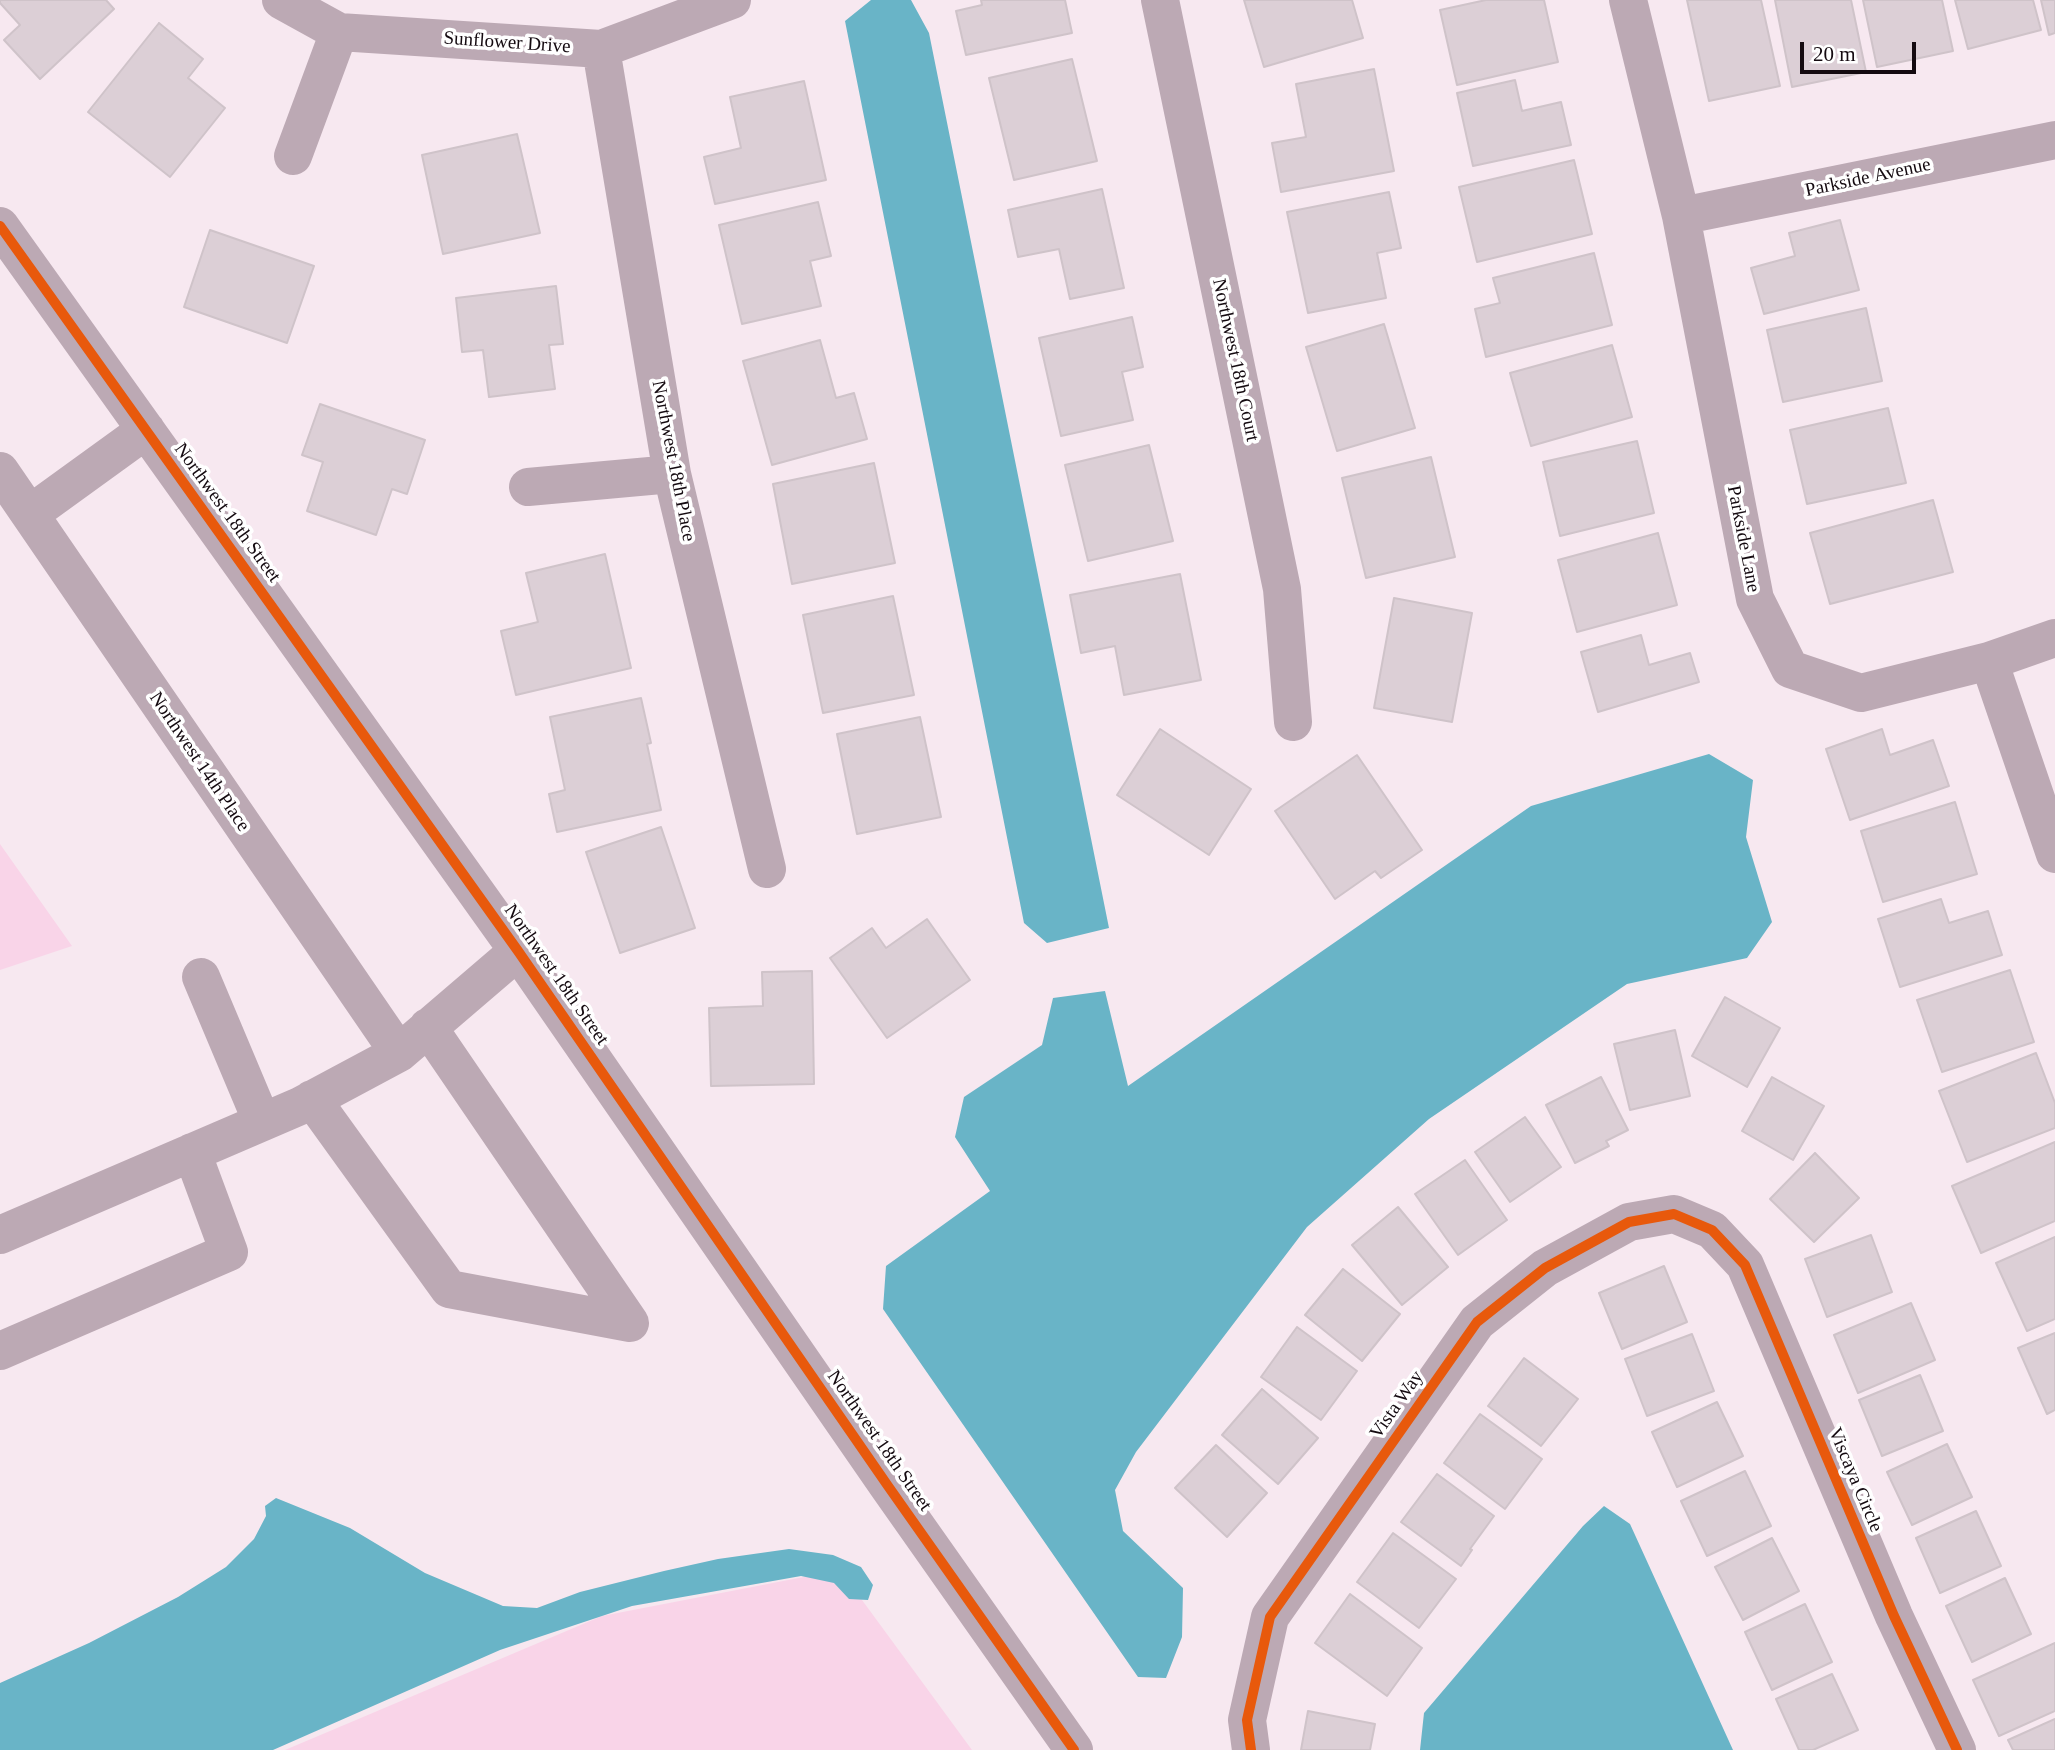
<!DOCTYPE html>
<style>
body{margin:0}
#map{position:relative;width:2055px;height:1750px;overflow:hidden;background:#f7e8f0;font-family:"Times New Roman",serif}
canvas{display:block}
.scale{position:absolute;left:1800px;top:42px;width:116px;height:32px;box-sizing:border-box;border:4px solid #140a10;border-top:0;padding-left:9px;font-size:21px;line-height:24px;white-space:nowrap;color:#140a10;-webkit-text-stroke:5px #fff;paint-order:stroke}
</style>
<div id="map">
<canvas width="2055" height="1750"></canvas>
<div class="scale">20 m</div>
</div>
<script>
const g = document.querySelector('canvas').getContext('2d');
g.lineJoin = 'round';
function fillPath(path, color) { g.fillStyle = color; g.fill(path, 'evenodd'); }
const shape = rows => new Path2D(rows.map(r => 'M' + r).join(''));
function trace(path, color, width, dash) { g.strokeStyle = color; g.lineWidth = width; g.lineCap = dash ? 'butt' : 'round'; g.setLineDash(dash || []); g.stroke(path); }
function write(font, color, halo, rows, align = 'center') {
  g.font = font + ' "Times New Roman",serif'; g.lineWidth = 7; g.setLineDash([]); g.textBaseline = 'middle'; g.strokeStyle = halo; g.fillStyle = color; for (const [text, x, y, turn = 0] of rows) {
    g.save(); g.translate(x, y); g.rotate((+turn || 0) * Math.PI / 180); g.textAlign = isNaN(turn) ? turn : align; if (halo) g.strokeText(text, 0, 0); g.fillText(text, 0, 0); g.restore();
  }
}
const green = shape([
 [0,844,72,946,0,970],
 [840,1570,972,1750,285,1750,602,1616]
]);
const water = shape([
 [871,0,911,0,929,33,1109,928,1047,943,1024,923,845,21],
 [1709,754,1753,780,1746,837,1772,922,1747,958,1627,984,1429,1119,1307,1227,1136,1452,1115,1490,1123,1531,1183,1588,1182,1637,1166,1678,1138,1677,883,1309,886,1266,990,1191,955,1137,964,1097,1042,1045,1053,998,1105,991,1128,1086,1531,806],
 [276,1498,350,1528,425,1573,503,1606,537,1608,580,1592,664,1571,718,1559,789,1549,833,1555,861,1567,873,1585,868,1600,849,1599,834,1583,801,1576,632,1606,500,1650,273,1750,0,1750,0,1683,89,1643,178,1597,226,1567,254,1539,266,1516,265,1506],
 [1604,1506,1630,1524,1733,1750,1420,1750,1424,1713,1583,1526]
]);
const building = shape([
 [0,0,106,0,114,9,40,79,4,40,20,25,0,3,0,0],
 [981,0,1065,0,1072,33,966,55,956,11,982,5,981,0],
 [1244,0,1352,0,1363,38,1264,67,1244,0],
 [1486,0,1544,0,1558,62,1457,85,1440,10,1486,0],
 [1687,0,1761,0,1780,86,1709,101,1687,0],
 [1775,0,1851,0,1866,72,1792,87,1775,0],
 [1863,0,1942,0,1953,51,1877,67,1863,0],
 [1955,0,2033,0,2041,30,1968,49,1955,0],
 [2041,0,2055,0,2055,33,2049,35,2041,0],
 [159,23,203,59,188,78,225,108,170,177,88,112,159,23],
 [1072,59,1097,161,1014,180,989,78,1072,59],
 [1374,69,1394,171,1281,192,1272,143,1306,137,1296,84,1374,69],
 [1515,80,1522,111,1561,102,1571,145,1473,166,1457,93,1515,80],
 [804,81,826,180,715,204,704,157,741,148,730,97,804,81],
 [517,134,540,233,443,254,422,155,517,134],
 [1574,160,1592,234,1477,262,1459,187,1574,160],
 [1102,189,1124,288,1070,299,1059,249,1018,257,1008,210,1102,189],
 [1389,192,1401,248,1377,253,1386,298,1308,313,1287,212,1389,192],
 [818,202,831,256,810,261,821,306,742,324,719,225,818,202],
 [1840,220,1859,290,1764,314,1751,268,1795,256,1789,233,1840,220],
 [210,230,314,266,287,343,184,307,210,230],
 [1594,253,1612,325,1486,357,1475,309,1500,303,1493,278,1594,253],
 [556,286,563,344,549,345,555,389,489,397,483,350,462,352,456,298,556,286],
 [1866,308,1882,381,1783,402,1767,330,1866,308],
 [1132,317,1143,367,1122,372,1133,420,1061,436,1039,338,1132,317],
 [1384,324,1415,428,1337,451,1306,347,1384,324],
 [820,340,836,398,854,393,867,439,772,465,743,361,820,340],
 [1612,345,1632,417,1531,446,1510,373,1612,345],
 [320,404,425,440,407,494,392,489,376,535,307,511,323,462,302,455,320,404],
 [1888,408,1906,483,1807,504,1790,430,1888,408],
 [1637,441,1654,513,1560,536,1543,462,1637,441],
 [1149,445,1173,541,1088,561,1065,465,1149,445],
 [1431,457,1455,557,1366,578,1342,478,1431,457],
 [874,463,895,563,792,584,773,484,874,463],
 [1933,500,1953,572,1830,604,1810,533,1933,500],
 [1658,533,1677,605,1577,632,1558,560,1658,533],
 [605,554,631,668,516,695,501,631,538,622,526,573,605,554],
 [1180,574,1201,680,1124,695,1115,646,1081,653,1070,595,1180,574],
 [893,596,914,695,823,713,803,615,893,596],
 [1394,598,1472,613,1452,722,1374,708,1394,598],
 [1641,635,1649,665,1690,653,1699,682,1598,712,1581,652,1641,635],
 [641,698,651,743,647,744,661,810,557,832,549,794,565,790,550,717,641,698],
 [920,717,941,817,857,834,837,734,920,717],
 [1160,729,1251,789,1209,855,1117,795,1160,729],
 [1882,729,1890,755,1933,740,1949,786,1850,820,1826,749,1882,729],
 [1357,755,1422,850,1381,878,1375,871,1335,899,1275,811,1357,755],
 [1955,802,1977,874,1883,902,1861,831,1955,802],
 [661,827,695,928,620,953,586,852,661,827],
 [1941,899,1949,923,1988,911,2002,955,1900,987,1878,919,1941,899],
 [927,919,970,980,887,1038,830,958,872,928,886,948,927,919],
 [2010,970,2034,1042,1942,1072,1917,1000,2010,970],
 [812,971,814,1084,711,1086,709,1008,763,1006,762,972,812,971],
 [1725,997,1780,1028,1747,1087,1692,1056,1725,997],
 [1675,1030,1690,1096,1630,1110,1614,1044,1675,1030],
 [2036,1053,2055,1103,2055,1128,1967,1162,1939,1091,2036,1053],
 [1601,1077,1628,1130,1606,1141,1609,1146,1575,1163,1546,1105,1601,1077],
 [1772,1077,1824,1106,1793,1160,1742,1131,1772,1077],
 [1525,1117,1561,1167,1510,1202,1475,1152,1525,1117],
 [2055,1142,2055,1221,1981,1253,1952,1186,2055,1142],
 [1815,1153,1859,1198,1814,1242,1770,1199,1815,1153],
 [1465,1160,1507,1220,1458,1255,1415,1194,1465,1160],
 [1398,1207,1448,1267,1402,1305,1352,1245,1398,1207],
 [1871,1235,1892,1292,1827,1317,1805,1259,1871,1235],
 [2055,1237,2055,1319,2027,1331,1996,1263,2055,1237],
 [1664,1266,1687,1322,1622,1349,1599,1293,1664,1266],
 [1343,1269,1400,1314,1362,1361,1305,1315,1343,1269],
 [1911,1303,1935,1360,1858,1393,1834,1335,1911,1303],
 [1297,1327,1357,1371,1321,1420,1261,1377,1297,1327],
 [2055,1333,2055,1410,2047,1414,2018,1348,2055,1333],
 [1692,1334,1714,1391,1647,1416,1625,1359,1692,1334],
 [1524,1358,1578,1399,1541,1446,1488,1406,1524,1358],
 [1920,1375,1943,1431,1882,1456,1859,1400,1920,1375],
 [1262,1389,1318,1438,1278,1484,1222,1435,1262,1389],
 [1717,1402,1743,1456,1677,1487,1652,1432,1717,1402],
 [1480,1414,1542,1459,1505,1509,1444,1463,1480,1414],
 [1947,1444,1972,1497,1912,1525,1887,1472,1947,1444],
 [1216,1445,1267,1493,1227,1537,1175,1488,1216,1445],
 [1745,1471,1771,1526,1707,1556,1681,1501,1745,1471],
 [1437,1474,1494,1516,1470,1549,1472,1550,1461,1566,1401,1522,1437,1474],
 [1976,1511,2001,1566,1940,1593,1916,1538,1976,1511],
 [1393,1533,1456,1579,1419,1628,1357,1582,1393,1533],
 [1772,1538,1799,1591,1743,1620,1715,1567,1772,1538],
 [2005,1578,2031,1634,1972,1662,1946,1606,2005,1578],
 [1350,1594,1422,1648,1387,1696,1315,1643,1350,1594],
 [1805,1604,1832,1662,1772,1690,1745,1632,1805,1604],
 [2055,1643,2055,1711,1999,1736,1973,1680,2055,1643],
 [1832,1674,1858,1730,1813,1750,1799,1750,1776,1699,1832,1674],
 [1308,1711,1375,1724,1370,1750,1301,1750,1308,1711],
 [2055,1719,2055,1750,2013,1750,2008,1740,2055,1719]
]);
const minor = shape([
 [281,0,339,32,601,49,732,0],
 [1160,0,1282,589,1293,722],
 [1628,0,1681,216,1755,599,1790,669,1861,693,1989,661,2055,854],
 [601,49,672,474,767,869],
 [293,156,339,32],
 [1681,216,2055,140],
 [0,226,518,951,888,1486,1074,1750],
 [0,471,399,1053],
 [528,487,672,474],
 [30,514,146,430],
 [1989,661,2055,638],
 [201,977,262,1122],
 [312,1099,449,1289,630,1323,428,1027],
 [0,1235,300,1106,399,1053,518,951],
 [0,1351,229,1252,192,1152],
 [1251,1750,1247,1720,1270,1617,1477,1322,1545,1268,1629,1222,1674,1214,1712,1230,1745,1265,1894,1616,1957,1750]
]);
const cycleway = shape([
 [0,226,518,951,888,1486,1074,1750],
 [1251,1750,1247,1720,1270,1617,1477,1322,1545,1268,1629,1222,1674,1214,1712,1230,1745,1265,1894,1616,1957,1750]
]);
const streetNames = [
 ["Sunflower Drive",507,43,4],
 ["Parkside Avenue",1868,178,-12],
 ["Northwest 18th Court",1235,360,78],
 ["Northwest 18th Place",673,461,79],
 ["Northwest 18th Street",227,513,54],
 ["Parkside Lane",1743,539,79],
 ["Northwest 14th Place",199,762,56],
 ["Northwest 18th Street",556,975,55],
 ["Vista Way",1397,1405,-55],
 ["Northwest 18th Street",879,1441,55],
 ["Viscaya Circle",1855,1480,67]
];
fillPath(green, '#f9d4e8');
fillPath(water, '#69b4c7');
fillPath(building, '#dccfd6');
trace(building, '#cfc3c9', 2);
trace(minor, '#bca9b4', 38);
trace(cycleway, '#e8590c', 10);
write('19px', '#140a10', '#fff', streetNames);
</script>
